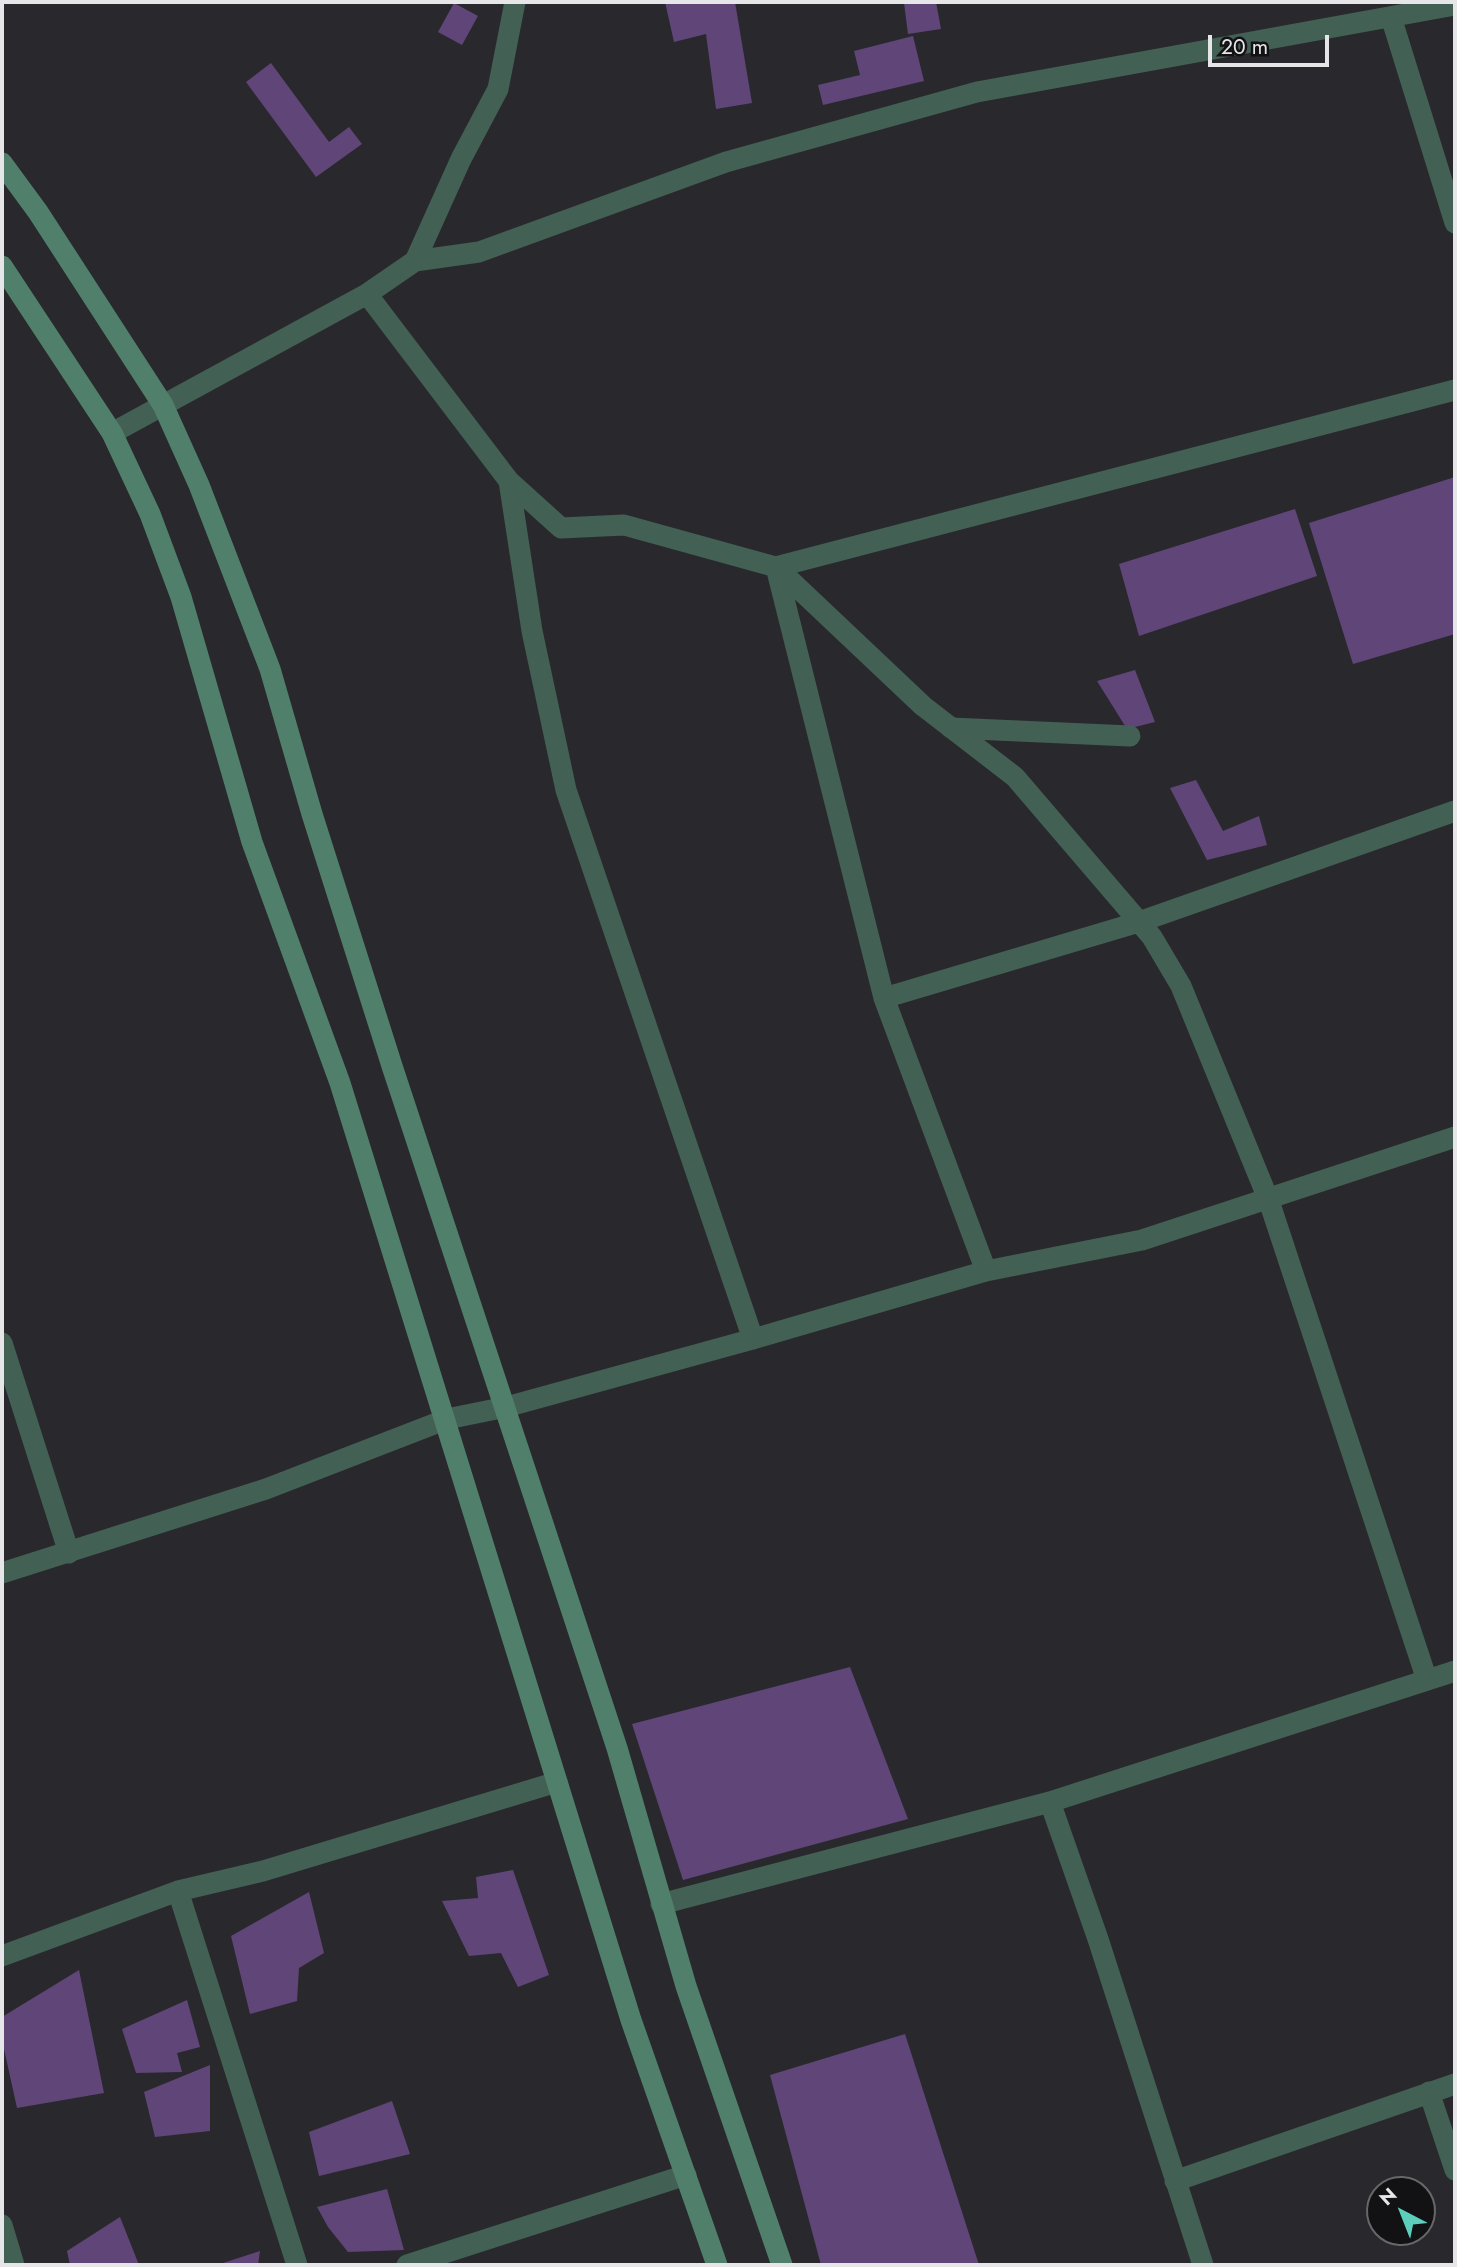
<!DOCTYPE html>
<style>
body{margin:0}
#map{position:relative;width:1457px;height:2267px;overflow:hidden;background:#29292d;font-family:Jost,sans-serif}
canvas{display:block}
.frame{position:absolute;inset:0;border:4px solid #e6e6e9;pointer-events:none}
.north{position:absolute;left:1366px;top:2176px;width:70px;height:70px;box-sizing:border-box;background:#121214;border:2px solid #676769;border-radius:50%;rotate:318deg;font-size:19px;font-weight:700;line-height:28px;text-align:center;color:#e6e6e9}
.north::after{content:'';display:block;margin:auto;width:24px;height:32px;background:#5ccebb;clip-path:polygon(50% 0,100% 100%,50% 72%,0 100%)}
.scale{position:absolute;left:1208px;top:35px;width:121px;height:32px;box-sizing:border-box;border:4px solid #e6e6e9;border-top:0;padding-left:9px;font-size:21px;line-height:24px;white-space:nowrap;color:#e6e6e9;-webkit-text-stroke:5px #121214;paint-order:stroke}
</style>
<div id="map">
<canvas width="1457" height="2267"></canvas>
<div class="frame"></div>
<div class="north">N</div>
<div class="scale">20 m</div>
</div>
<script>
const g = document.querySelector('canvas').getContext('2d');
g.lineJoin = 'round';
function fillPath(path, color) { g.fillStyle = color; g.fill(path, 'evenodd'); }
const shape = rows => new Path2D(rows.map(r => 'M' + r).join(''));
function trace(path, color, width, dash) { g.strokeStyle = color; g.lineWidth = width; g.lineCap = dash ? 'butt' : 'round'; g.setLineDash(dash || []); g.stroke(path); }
const building = shape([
 [665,2,735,2,752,103,716,109,706,34,674,42],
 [914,2,936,2,941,29,908,34,904,3],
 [454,3,478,16,462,45,438,32],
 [913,36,924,81,823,105,818,85,860,75,854,51],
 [271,63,329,142,349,127,362,144,316,177,246,82],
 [1455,477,1455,634,1353,664,1309,523],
 [1295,509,1317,576,1139,636,1119,564],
 [1135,670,1155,722,1127,729,1097,681],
 [1196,780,1223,831,1259,816,1267,845,1207,860,1170,788],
 [850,1667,908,1819,683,1880,632,1724],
 [513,1870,549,1975,518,1987,501,1953,469,1956,442,1901,478,1898,476,1877],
 [309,1892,324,1953,299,1968,297,2001,250,2014,231,1936],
 [79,1970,104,2093,17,2108,2,2040,2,2017],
 [187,2000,200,2047,177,2053,182,2072,136,2073,122,2029],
 [905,2034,979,2265,821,2265,770,2075],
 [210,2065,210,2131,155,2137,144,2092],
 [392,2101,410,2154,319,2176,309,2132],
 [387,2189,404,2250,348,2252,328,2227,317,2207],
 [120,2217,139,2265,70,2265,67,2251],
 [260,2251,258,2265,217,2265]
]);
const lane = shape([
 [951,728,1130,736]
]);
const street = shape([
 [1391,17,1455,223],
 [415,261,479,252,726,162,977,92,1455,5],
 [367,294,509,481,561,528,624,525,776,567,923,706,1015,777,1152,937,1181,986,1269,1201,1427,1680],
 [112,433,367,294,415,261,461,159,498,89,515,2],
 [509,481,532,631,566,790,753,1339],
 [884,998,1139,922,1455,811],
 [986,1271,884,998,776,567,1455,390],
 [2,1343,69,1553],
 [2,1573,266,1489,447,1419,506,1407,753,1339,986,1271,1142,1240,1455,1137],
 [1050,1802,1098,1939,1203,2265],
 [178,1891,297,2265],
 [661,1904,1050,1802,1455,1671],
 [2,1956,178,1891,263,1871,557,1782],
 [1429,2092,1455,2170],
 [1175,2181,1455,2084],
 [2,2225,14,2265],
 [407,2265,686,2175]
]);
const secondary = shape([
 [2,163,38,212,163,405,199,485,270,669,312,814,392,1066,617,1748,686,1986,782,2265],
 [2,266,112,433,150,514,181,597,252,842,340,1083,631,2020,717,2265]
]);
fillPath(building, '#604579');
trace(lane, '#436054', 21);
trace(street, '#436054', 21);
trace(secondary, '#507f6c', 21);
</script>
